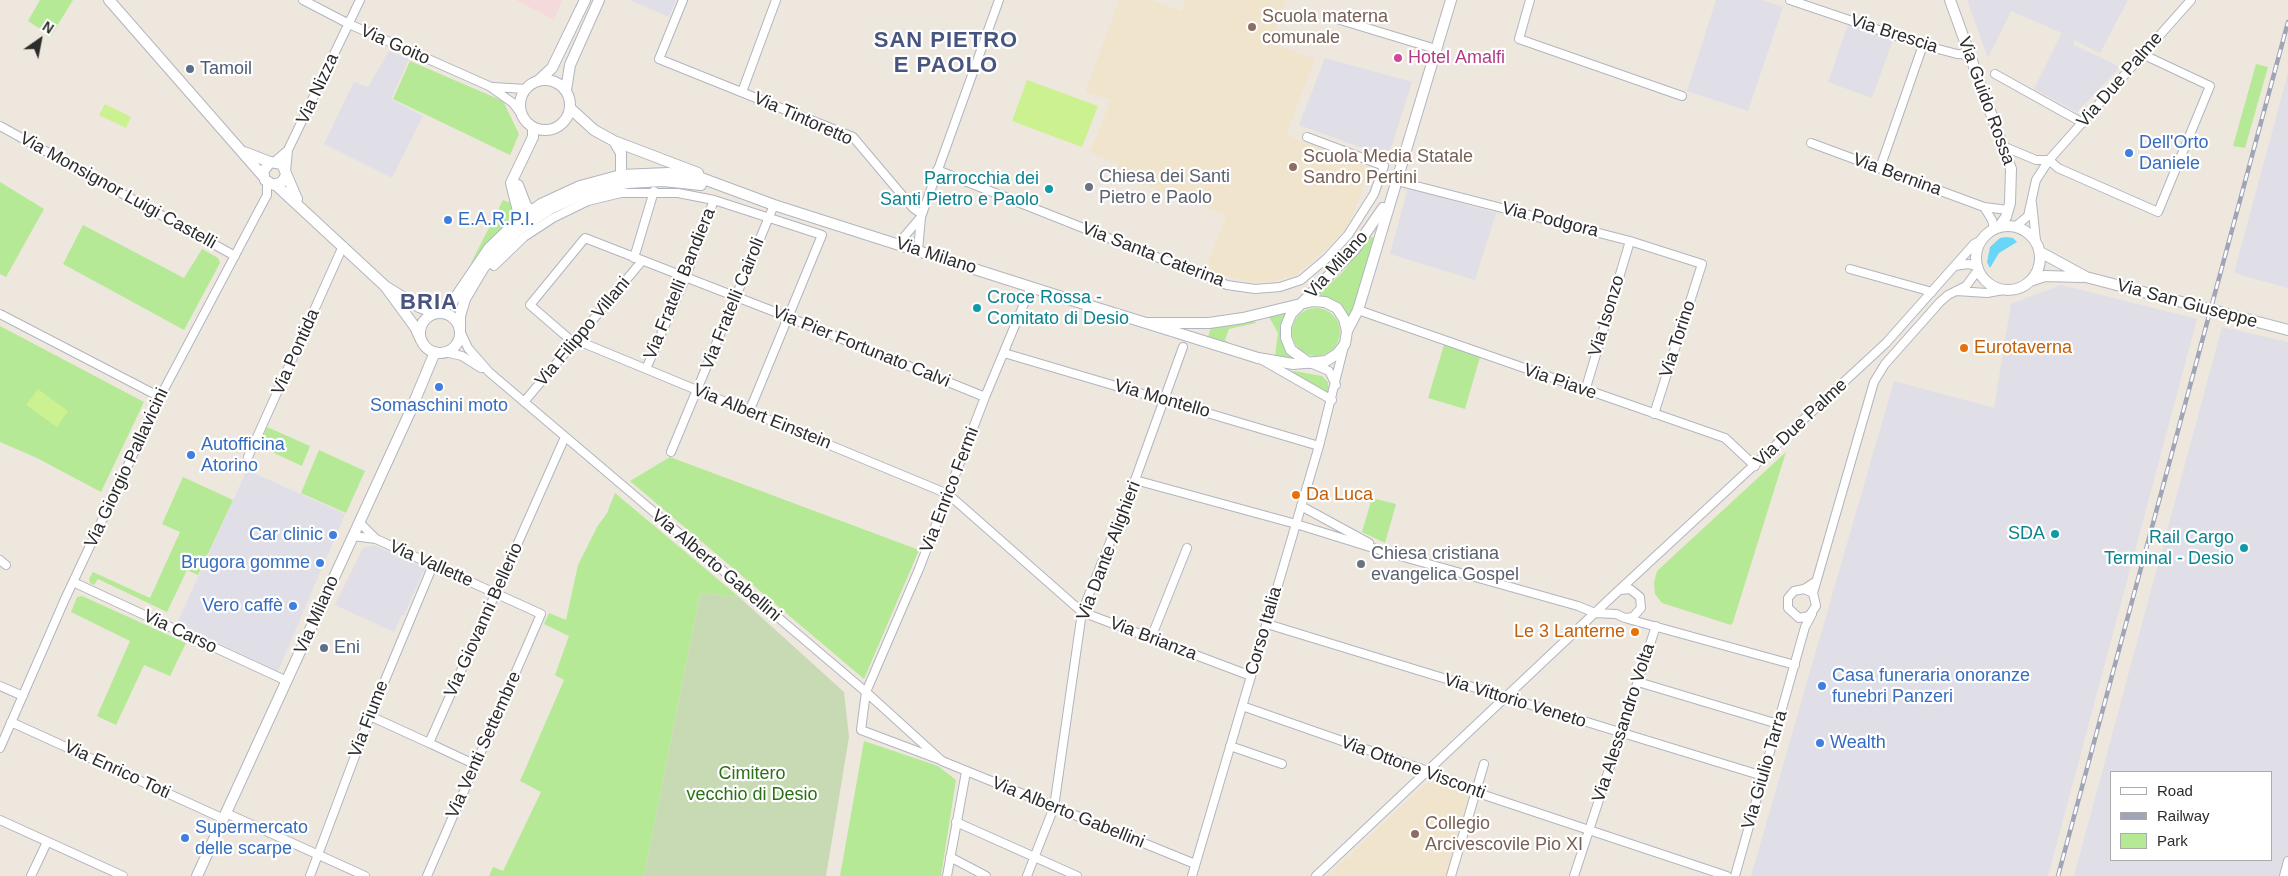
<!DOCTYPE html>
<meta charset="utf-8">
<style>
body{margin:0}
#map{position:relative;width:2288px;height:876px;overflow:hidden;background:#eee7dd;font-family:Helvetica,sans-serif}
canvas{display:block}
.legend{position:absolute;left:2110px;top:771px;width:162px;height:90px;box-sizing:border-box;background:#fff;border:1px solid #ababab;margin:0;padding:6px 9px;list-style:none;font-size:15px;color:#2c2c2c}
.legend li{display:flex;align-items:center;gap:10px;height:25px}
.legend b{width:25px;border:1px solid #ababab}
.north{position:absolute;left:15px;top:15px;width:50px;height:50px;-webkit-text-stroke:4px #fff;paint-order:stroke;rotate:33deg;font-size:14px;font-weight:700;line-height:20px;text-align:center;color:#2c2c2c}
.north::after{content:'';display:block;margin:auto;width:18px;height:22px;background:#2c2c2c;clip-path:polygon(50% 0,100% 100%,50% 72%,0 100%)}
</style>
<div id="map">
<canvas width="2288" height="876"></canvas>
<ul class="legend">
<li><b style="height:6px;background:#fff"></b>Road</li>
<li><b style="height:6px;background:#9fa4b7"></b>Railway</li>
<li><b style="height:14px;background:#b5e996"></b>Park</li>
</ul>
<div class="north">N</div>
</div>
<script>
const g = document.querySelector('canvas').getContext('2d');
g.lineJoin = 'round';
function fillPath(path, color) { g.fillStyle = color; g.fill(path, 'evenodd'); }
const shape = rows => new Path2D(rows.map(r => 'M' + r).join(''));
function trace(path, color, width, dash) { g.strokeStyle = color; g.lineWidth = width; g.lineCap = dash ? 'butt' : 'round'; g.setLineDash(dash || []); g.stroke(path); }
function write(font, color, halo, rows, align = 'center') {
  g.font = font + ' Helvetica,sans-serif'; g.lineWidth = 4.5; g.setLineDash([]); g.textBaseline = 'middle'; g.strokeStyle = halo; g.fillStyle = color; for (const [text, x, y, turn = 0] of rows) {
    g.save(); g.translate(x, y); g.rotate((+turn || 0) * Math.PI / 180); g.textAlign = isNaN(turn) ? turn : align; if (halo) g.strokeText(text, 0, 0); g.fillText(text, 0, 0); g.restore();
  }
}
const industrial = shape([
 [630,0,676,0,669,17],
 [1716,0,1762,0,1783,7,1748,111,1687,91],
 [1967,0,2128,0,2100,53,2074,40,2074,45,2120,67,2077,112,2034,89,2062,33,2011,11,1988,58],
 [1848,25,1893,40,1872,98,1828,82],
 [389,51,409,59,391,99,423,116,392,178,324,144,354,82,368,87],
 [1325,58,1412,82,1388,157,1299,125],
 [2288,73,2288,288,2234,273],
 [1408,188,1496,213,1475,280,1390,254],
 [2061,285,2197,319,2048,876,1751,876,1894,381,1994,408,2011,304],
 [2222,327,2288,342,2288,876,2074,876],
 [2112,772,2272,772,2272,860,2112,860],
 [247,470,345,514,278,671,177,623],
 [373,545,425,568,404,615,401,616,394,632,335,605,363,548]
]);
const education = shape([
 [1119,0,1152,0,1181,11,1185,0,1286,0,1271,43,1315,59,1286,135,1370,167,1351,220,1339,238,1296,275,1274,281,1253,283,1205,270,1227,215,1115,174,1119,164,1090,152,1111,100,1085,92],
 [1432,778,1470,793,1447,876,1327,876]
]);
const medical = shape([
 [516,0,562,0,554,20]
]);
const green = shape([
 [40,0,73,0,51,36,28,21],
 [410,61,503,101,519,134,510,155,393,99],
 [2256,64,2268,67,2245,148,2233,146],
 [0,182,44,209,6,277,0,274],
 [503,200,511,203,515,212,511,222,473,264,471,263],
 [83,225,184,278,202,249,218,258,220,263,184,330,63,264],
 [1370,237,1376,238,1349,319,1345,309,1334,300,1315,297,1342,273],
 '1292 332a24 24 0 1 1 48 0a24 24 0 1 1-48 0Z',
 [1282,311,1287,313,1290,358,1275,356,1278,333,1269,317],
 [1254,320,1256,323,1229,329,1225,340,1230,344,1208,337,1211,327],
 [0,326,144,402,101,492,37,458,0,442],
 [1444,345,1480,357,1465,409,1428,398],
 [1294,371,1322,376,1328,382,1329,394,1290,372],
 [267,427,310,446,302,466,259,446],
 [319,450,365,471,346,513,301,493],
 [1786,452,1733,622,1731,625,1662,603,1655,594,1654,583,1657,571],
 [670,457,919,550,864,679,630,481],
 [183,477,233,500,198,575,187,570,167,612,98,579,94,585,90,583,89,579,93,572,150,598,180,532,162,524],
 [615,493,739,597,700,593,644,876,489,876,493,867,503,871,541,792,520,781,564,680,555,675,569,636,544,624,549,613,566,620,578,565,597,527,607,513],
 [1372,498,1396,504,1385,543,1362,532],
 [82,596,186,643,170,676,144,665,116,725,97,716,130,641,71,612,77,597],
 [864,741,938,766,956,780,941,876,840,876]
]);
const cemetery = shape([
 [700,593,739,597,844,692,849,737,826,876,644,876]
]);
const pitch = shape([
 [1027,80,1098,106,1082,147,1012,121],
 [105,104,131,117,126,128,99,115],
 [38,389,68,411,57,427,26,405]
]);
const water = shape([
 [2006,237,2013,238,2017,242,1999,253,1990,268,1987,262,1990,247,2000,238]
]);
const street = shape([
 [303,0,349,24,489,86,513,103,522,115],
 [683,0,659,59,853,137,913,208,922,214],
 [1530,0,1519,39,1682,96],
 [1790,0,1923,45,1957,54,1970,55],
 [1327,16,1436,49],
 [1995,74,2083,123],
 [493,87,526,89],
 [742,92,776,0],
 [0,126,235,256],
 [1811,143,1984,207,2008,210],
 [2005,147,2036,160,2049,160,2058,168,2158,212,2210,86,2144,55],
 [275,161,288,150],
 [1880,168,1923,45],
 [937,170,1227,285,1255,289,1280,287,1301,280,1327,258,1348,235,1374,194,1384,166,1307,137],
 [286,171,288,150,360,0],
 [1397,181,1630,241,1702,264,1654,414],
 [2032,203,2036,241],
 [1984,207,1992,220,1994,228],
 [2016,226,2028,216,2036,180,2049,160,2191,0],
 [898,244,920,218],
 [918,251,921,217,999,0],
 [634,258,654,191],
 [494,266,524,237,553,218,588,201,621,193,678,193,714,200,822,235,749,412],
 [1955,266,1968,264,1977,266],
 [1850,269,1932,292],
 [1956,291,1987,293,2003,290],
 [1358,310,1725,438,1755,466],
 [0,314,160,397],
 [460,331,468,348,489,372,866,692,942,761,1195,864],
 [576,340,948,494,1082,612,1251,676],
 [574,343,530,305,585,238,788,317,985,397],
 [445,352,462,356,481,368],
 [1004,353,1319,446],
 [1262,360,1332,400],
 [1310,363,1329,371,1336,385],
 [646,369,685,279,714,200],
 [1585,391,1630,241],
 [524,402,642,261],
 [671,452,774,205],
 [248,457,343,246],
 [1135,480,1296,524,1386,552,1578,606,1595,613,1616,614,1625,618,1633,617,1641,608,1640,597,1630,589,1620,590],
 [1301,506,1369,543],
 [359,522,376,539,541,614,427,876],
 [353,536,376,539],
 [0,560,6,565],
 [73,582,287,681],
 [1804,589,1813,593,1816,606,1809,616,1799,618,1788,608,1788,598,1794,591,1804,589,1815,582],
 [1813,593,1874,382,1885,364,1940,302,1948,295,1966,286,1978,270],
 [1628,619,1795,665],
 [1267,624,1763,776],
 [1151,638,1187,548],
 [1638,682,1778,724],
 [0,686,23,696],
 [1242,706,1428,771,1475,792,1727,876],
 [370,716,429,743,565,437],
 [11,722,224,819],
 [429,743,476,765],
 [1230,746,1282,764],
 [0,748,65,599,160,397,267,195,267,182],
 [938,759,861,730,866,692,919,569,985,397,1031,287],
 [226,813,365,876],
 [0,820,123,876],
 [956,822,1077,876],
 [950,857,986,876],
 [31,876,47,842],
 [310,876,370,716,433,565],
 [947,876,966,772],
 [1027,876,1054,807,1082,612,1135,480,1183,347],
 [1192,876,1319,446,1344,346],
 [1316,876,1617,592,1886,343,1974,244,1981,240],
 [1451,876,1484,764],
 [1574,876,1656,626],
 [1735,876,1805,627,1812,614],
 [2284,876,2288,861]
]);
const secondary = shape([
 [109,0,263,176],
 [1950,0,2011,169,2010,203,2006,217,1999,227],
 '520 105a25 25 0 1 1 50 0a25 25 0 1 1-50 0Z',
 [538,81,552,68,585,0],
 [566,90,570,65,599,0],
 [571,109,594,130,614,141,698,173],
 [614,141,621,153,621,175,617,180],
 [244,152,270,162],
 [286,175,282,182,274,185,265,180,263,172,270,162,282,164,297,199],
 [276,185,385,286,415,327,421,340],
 [518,185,526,206,531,210,537,211],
 [520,219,511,183,533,137,533,128],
 '1976 258a32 32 0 1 1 64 0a32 32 0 1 1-64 0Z',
 [2040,252,2086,277,2288,330],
 [2030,281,2045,276,2082,277],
 [385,286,419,307,436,313,453,301,489,248,515,223,541,204,580,186,621,175,668,173,701,178,774,205,1065,298,1146,323,1258,358,1293,364,1326,361,1337,354,1345,344,1347,331,1344,319,1337,308,1325,302,1313,301,1243,318,1209,323,1146,323],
 '420 333a20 20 0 1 1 40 0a20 20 0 1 1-40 0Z',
 [460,331,460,316,465,299,484,267,517,231,550,209,586,193,628,183,663,181,701,185],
 [1347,331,1358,310,1451,0],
 [1309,363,1291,350,1286,338,1286,326,1291,314,1354,250,1383,208],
 [197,876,410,412,435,352]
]);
const rail = shape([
 [2058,876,2288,22]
]);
const markers = [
 [1252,27,5,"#8d6e63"],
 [1398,58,5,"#d1479c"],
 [190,69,5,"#5c6f8a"],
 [2129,153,5,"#3f7fe0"],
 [1293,167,5,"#8d6e63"],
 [1089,187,5,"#6b7280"],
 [1049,189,5,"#0f9aa8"],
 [448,220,5,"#3f7fe0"],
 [977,308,5,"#0f9aa8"],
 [1964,348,5,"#e8710a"],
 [439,387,5,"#3f7fe0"],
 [191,455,5,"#3f7fe0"],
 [1296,495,5,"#e8710a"],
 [2055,534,5,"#0f9aa8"],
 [333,535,5,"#3f7fe0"],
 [2244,548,5,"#0f9aa8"],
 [320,563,5,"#3f7fe0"],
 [1361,564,5,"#6b7280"],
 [293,606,5,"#3f7fe0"],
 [1635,632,5,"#e8710a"],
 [324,648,5,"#5c6f8a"],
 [1822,686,5,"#3f7fe0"],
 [1820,743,5,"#3f7fe0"],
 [1415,834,5,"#8d6e63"],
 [185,838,5,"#3f7fe0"]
];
const educationNames = [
 ["Scuola materna",1262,17],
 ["comunale",1262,38],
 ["Scuola Media Statale",1303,157],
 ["Sandro Pertini",1303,178],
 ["Collegio",1425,824],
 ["Arcivescovile Pio XI",1425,845]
];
const streetNames = [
 ["Via Brescia",1894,34,18],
 ["Via Goito",395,45,24],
 ["Via Due Palme",2120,80,-49],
 ["Via Nizza",318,89,-65],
 ["Via Guido Rossa",1986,101,70],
 ["Via Tintoretto",803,119,24],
 ["Via Bernina",1897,175,20],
 ["Via Monsignor Luigi Castelli",118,191,29],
 ["Via Podgora",1550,220,14],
 ["Via Santa Caterina",1153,255,21],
 ["Via Milano",936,256,18],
 ["Via Milano",1337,265,-48],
 ["Via Fratelli Bandiera",680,284,-68],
 ["Via Fratelli Cairoli",733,304,-68],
 ["Via San Giuseppe",2187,304,15],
 ["Via Isonzo",1607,316,-73],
 ["Via Filippo Villani",583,332,-50],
 ["Via Torino",1678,339,-72],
 ["Via Pier Fortunato Calvi",861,347,22],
 ["Via Pontida",296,352,-66],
 ["Via Piave",1560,382,19],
 ["Via Montello",1162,399,16],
 ["Via Albert Einstein",762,417,22],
 ["Via Due Palme",1801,423,-43],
 ["Via Giorgio Pallavicini",127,468,-65],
 ["Via Enrico Fermi",950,490,-69],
 ["Via Dante Alighieri",1109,551,-69],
 ["Via Vallette",431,564,24],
 ["Via Alberto Gabellini",716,566,40],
 ["Via Milano",317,615,-66],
 ["Via Giovanni Bellerio",484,620,-66],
 ["Corso Italia",1264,631,-74],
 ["Via Carso",180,632,25],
 ["Via Brianza",1153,639,21],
 ["Via Vittorio Veneto",1515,701,17],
 ["Via Fiume",369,719,-69],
 ["Via Alessandro Volta",1624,723,-72],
 ["Via Venti Settembre",484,745,-66],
 ["Via Ottone Visconti",1413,768,20],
 ["Via Enrico Toti",117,770,25],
 ["Via Giulio Tarra",1765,770,-74],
 ["Via Alberto Gabellini",1068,813,22]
];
const hotelNames = [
 ["Hotel Amalfi",1408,58]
];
const serviceNames = [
 ["Tamoil",200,69],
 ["Eni",334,648]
];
const shopNames = [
 ["Dell'Orto",2139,143],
 ["Daniele",2139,164],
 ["E.A.R.P.I.",458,220],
 ["Somaschini moto",439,406,"center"],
 ["Autofficina",201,445],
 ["Atorino",201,466],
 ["Car clinic",323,535,"right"],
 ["Brugora gomme",310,563,"right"],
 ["Vero caffè",283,606,"right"],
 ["Casa funeraria onoranze",1832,676],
 ["funebri Panzeri",1832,697],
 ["Wealth",1830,743],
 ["Supermercato",195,828],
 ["delle scarpe",195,849]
];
const worshipNames = [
 ["Chiesa dei Santi",1099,177],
 ["Pietro e Paolo",1099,198],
 ["Chiesa cristiana",1371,554],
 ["evangelica Gospel",1371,575]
];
const cultureNames = [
 ["Parrocchia dei",1039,179],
 ["Santi Pietro e Paolo",1039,200],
 ["Croce Rossa -",987,298,"left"],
 ["Comitato di Desio",987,319,"left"],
 ["SDA",2045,534],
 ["Rail Cargo",2234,538],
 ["Terminal - Desio",2234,559]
];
const foodNames = [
 ["Eurotaverna",1974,348],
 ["Da Luca",1306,495],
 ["Le 3 Lanterne",1625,632,"right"]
];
const parkNames = [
 ["Cimitero",752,774],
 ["vecchio di Desio",752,795]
];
const districtNames = [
 ["SAN PIETRO",946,41],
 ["E PAOLO",946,66],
 ["BRIA",429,303]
];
fillPath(industrial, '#e0dee7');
fillPath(education, '#f1e4cc');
fillPath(medical, '#f5dadc');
fillPath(green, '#b5e996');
fillPath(cemetery, '#c7dab3');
fillPath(pitch, '#cbf191');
fillPath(water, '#69d6f7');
trace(street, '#b1b5c0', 10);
trace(secondary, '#b1b5c0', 12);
trace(street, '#fff', 8);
trace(secondary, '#fff', 10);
trace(rail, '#9fa4b7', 4.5);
trace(rail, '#fff', 2.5, [8]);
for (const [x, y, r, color] of markers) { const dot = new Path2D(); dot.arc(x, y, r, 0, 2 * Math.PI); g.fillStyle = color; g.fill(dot); trace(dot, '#fff', 2); }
write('18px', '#785e54', '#fff', educationNames, 'left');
write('18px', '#2c2c2c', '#fff', streetNames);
write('18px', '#b23c85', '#fff', hotelNames, 'left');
write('18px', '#4e5e75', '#fff', serviceNames, 'left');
write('18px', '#366cbe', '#fff', shopNames, 'left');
write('18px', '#5b616d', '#fff', worshipNames, 'left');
write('18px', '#0d838f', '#fff', cultureNames, 'right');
write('18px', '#c56008', '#fff', foodNames, 'left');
write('18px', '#2b7015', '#fff', parkNames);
g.letterSpacing = '1px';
write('bold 22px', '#485480', '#fff', districtNames);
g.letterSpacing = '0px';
</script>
